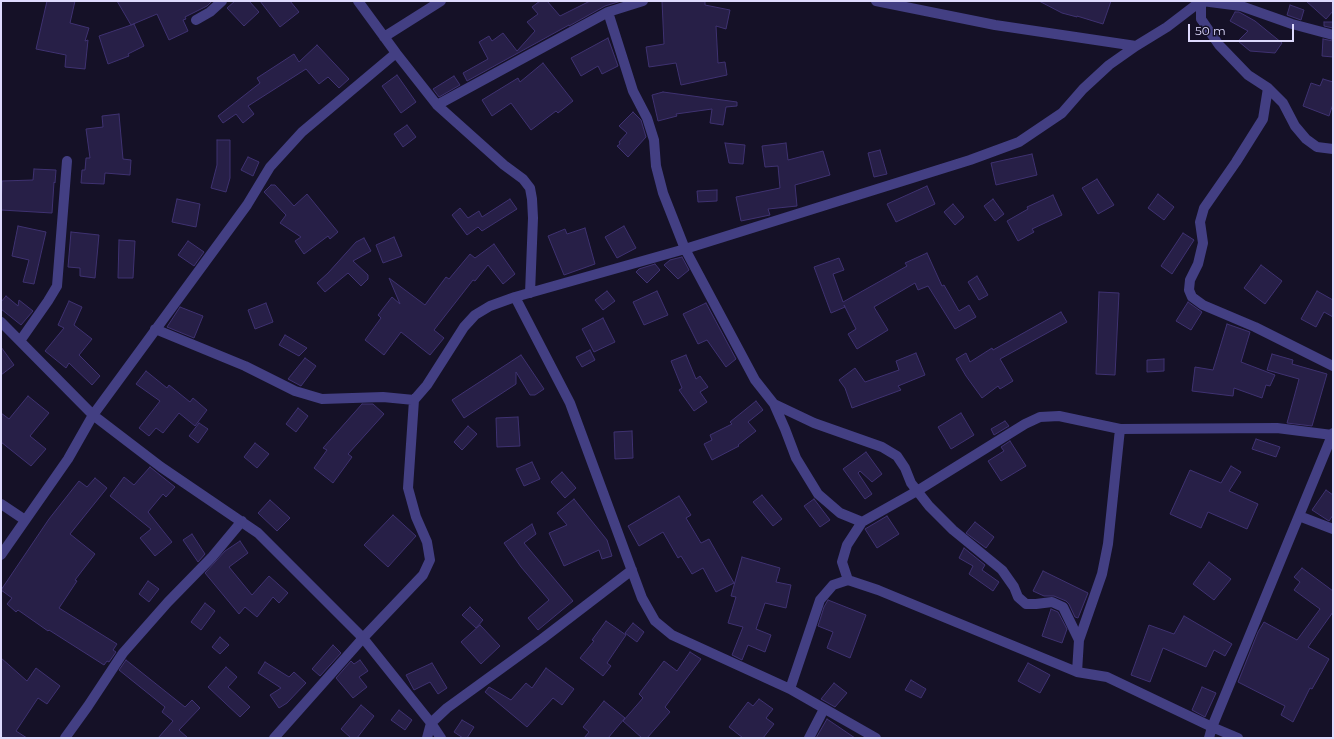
<!DOCTYPE html>
<style>
body{margin:0}
#map{position:relative;width:1334px;height:739px;overflow:hidden;background:#151127;font-family:Montserrat,sans-serif}
canvas{display:block}
.frame{position:absolute;inset:0;border:2px solid #dedafd;pointer-events:none}
.scale{position:absolute;left:1188px;top:24px;width:106px;height:18px;box-sizing:border-box;border:2px solid #dedafd;border-top:0;padding-left:5px;font-size:12px;line-height:14px;white-space:nowrap;color:#dedafd;-webkit-text-stroke:3px #151127;paint-order:stroke}
</style>
<div id="map">
<canvas width="1334" height="739"></canvas>
<div class="frame"></div>
<div class="scale">50 m</div>
</div>
<script>
const g = document.querySelector('canvas').getContext('2d');
g.lineJoin = 'round';
function fillPath(path, color) { g.fillStyle = color; g.fill(path, 'evenodd'); }
const shape = rows => new Path2D(rows.map(r => 'M' + r).join(''));
function trace(path, color, width, dash) { g.strokeStyle = color; g.lineWidth = width; g.lineCap = dash ? 'butt' : 'round'; g.setLineDash(dash || []); g.stroke(path); }
const building = shape([
 [47,1,75,1,70,23,89,28,85,41,88,40,85,69,65,67,66,55,36,49,47,1],
 [117,1,212,1,207,6,185,17,186,19,183,20,188,31,169,40,157,14,131,25,117,1],
 [235,1,249,1,259,12,244,26,227,8,235,1],
 [260,1,290,1,299,12,280,27,260,1],
 [540,1,547,1,560,16,590,1,621,1,605,6,569,26,569,25,467,81,463,73,488,59,479,42,489,36,492,41,503,33,517,51,535,31,527,22,538,14,532,7,540,1],
 [662,1,705,1,705,5,730,10,726,29,716,26,718,63,725,62,727,75,681,85,676,63,649,67,646,47,664,44,662,1],
 [1039,1,1111,1,1103,24,1077,16,1077,17,1062,13,1039,1],
 [1306,1,1333,1,1333,11,1326,19,1306,1],
 [1290,5,1304,10,1301,20,1287,15,1290,5],
 [1235,12,1239,12,1255,21,1282,43,1275,53,1250,51,1238,41,1248,31,1230,21,1235,12],
 [1324,22,1333,22,1333,28,1324,26,1324,22],
 [134,24,144,46,128,54,129,56,108,64,99,36,134,24],
 [608,38,618,66,602,74,598,66,581,76,571,58,608,38],
 [1323,39,1333,41,1333,57,1322,56,1323,39],
 [317,45,349,79,339,88,328,77,319,84,306,69,248,106,254,114,243,123,236,114,223,123,218,116,260,83,257,78,294,54,299,62,317,45],
 [543,63,573,101,558,113,556,111,531,130,511,103,492,116,482,100,518,78,520,82,543,63],
 [397,75,416,102,401,113,382,86,397,75],
 [454,76,460,85,439,97,433,89,454,76],
 [1323,79,1333,82,1333,104,1329,116,1303,106,1311,83,1320,86,1323,79],
 [663,92,737,102,737,106,726,107,723,125,710,123,712,109,676,114,677,116,658,121,652,95,663,92],
 [633,112,641,120,646,137,628,157,617,146,620,144,619,142,627,133,619,126,633,112],
 [119,114,123,159,131,160,130,175,105,173,104,184,81,183,82,170,85,170,86,158,90,158,86,129,103,127,102,116,119,114],
 [407,125,416,137,403,147,394,134,407,125],
 [217,140,230,140,230,178,226,192,211,188,217,165,217,140],
 [725,143,745,145,743,164,729,163,725,143],
 [786,143,788,160,823,151,830,175,795,185,797,206,768,209,770,215,741,221,736,197,780,188,778,166,765,167,762,146,786,143],
 [880,150,887,174,874,177,868,153,880,150],
 [1032,154,1037,175,996,185,991,163,1032,154],
 [248,157,259,162,253,176,241,170,248,157],
 [34,169,56,170,55,183,54,182,52,213,1,210,2,181,33,180,34,169],
 [1097,179,1114,205,1098,214,1082,188,1097,179],
 [271,185,275,185,294,206,307,194,338,232,330,239,328,236,304,254,295,241,301,237,280,223,286,215,264,192,271,185],
 [927,186,935,204,896,222,887,204,927,186],
 [717,190,717,201,698,202,697,191,717,190],
 [1158,194,1174,207,1164,220,1148,208,1158,194],
 [1053,195,1062,215,1032,229,1034,232,1018,241,1007,221,1028,209,1027,207,1053,195],
 [177,199,200,204,196,227,172,222,177,199],
 [510,199,517,209,482,231,478,227,467,235,452,215,460,208,468,218,479,211,482,217,510,199],
 [993,199,1004,214,995,221,984,206,993,199],
 [953,204,964,217,955,225,944,212,953,204],
 [18,226,46,232,34,284,23,282,29,260,12,256,18,226],
 [624,226,636,248,617,258,605,237,624,226],
 [585,228,595,264,564,275,548,236,565,229,567,234,585,228],
 [71,232,99,235,95,278,80,276,80,268,68,267,71,232],
 [1183,233,1194,240,1172,274,1161,266,1183,233],
 [394,237,402,256,383,263,376,245,394,237],
 [364,238,371,251,353,261,368,275,368,279,361,286,348,273,325,292,317,283,328,273,356,242,364,238],
 [119,240,135,241,133,278,118,278,119,240],
 [188,241,204,252,194,266,178,255,188,241],
 [494,244,515,274,503,284,488,265,475,281,473,280,434,330,444,338,430,355,401,332,384,355,365,340,381,318,378,315,392,297,400,304,389,278,425,305,446,277,449,279,470,254,475,258,494,244],
 [927,253,942,286,944,285,959,311,969,305,976,317,955,329,928,286,918,290,915,283,874,307,888,330,857,349,848,334,856,329,844,305,845,307,831,313,814,267,839,258,844,270,833,274,843,302,907,266,905,263,927,253],
 [682,257,689,270,678,279,664,265,670,260,682,257],
 [655,264,660,270,647,283,636,272,639,269,655,264],
 [1261,265,1282,281,1265,304,1244,288,1261,265],
 [977,276,988,295,979,300,968,282,977,276],
 [607,291,615,301,603,310,595,300,607,291],
 [657,291,668,315,644,325,633,302,657,291],
 [1317,291,1333,300,1333,317,1324,312,1316,327,1301,319,1317,291],
 [1099,292,1119,293,1115,375,1096,374,1099,292],
 [6,296,18,306,19,300,33,311,21,325,1,309,1,302,6,296],
 [69,301,82,307,74,325,92,339,79,355,100,376,92,385,69,363,66,368,45,351,64,328,58,325,69,301],
 [1188,302,1202,312,1191,330,1176,321,1188,302],
 [266,303,273,322,255,329,248,310,266,303],
 [706,303,736,359,726,367,707,340,698,344,683,314,706,303],
 [180,307,203,316,194,338,167,327,180,307],
 [1061,312,1067,322,1000,359,1013,381,1000,389,998,386,982,398,966,376,956,359,966,353,970,362,992,348,993,350,1061,312],
 [603,318,615,342,594,352,582,329,603,318],
 [1227,324,1250,332,1241,362,1275,375,1270,386,1266,385,1262,398,1234,388,1233,396,1192,391,1195,367,1213,370,1227,324],
 [285,335,307,348,299,356,279,345,285,335],
 [1,347,14,365,1,375,1,347],
 [590,350,595,360,582,367,576,357,590,350],
 [916,353,925,375,898,386,901,390,852,408,845,388,839,380,855,368,865,382,899,370,896,361,916,353],
 [1272,354,1293,360,1292,364,1327,374,1312,426,1287,423,1299,379,1267,370,1272,354],
 [521,355,544,389,535,395,530,395,516,372,516,384,464,418,452,400,521,355],
 [686,355,696,379,700,376,708,387,700,392,707,402,694,411,679,390,682,388,671,361,686,355],
 [305,358,316,366,301,386,288,379,305,358],
 [1164,359,1164,371,1147,372,1147,360,1164,359],
 [146,371,167,388,169,385,190,402,193,398,207,410,195,426,179,413,163,433,156,428,149,436,139,428,160,401,136,384,146,371],
 [28,396,49,413,30,436,46,449,31,466,1,442,1,413,9,419,28,396],
 [756,401,763,410,748,422,756,431,738,445,739,446,712,460,704,444,712,440,710,435,732,424,730,422,756,401],
 [362,404,373,404,384,414,348,454,352,457,333,483,314,468,327,450,323,448,362,404],
 [298,408,308,416,296,432,286,424,298,408],
 [961,413,974,435,951,449,938,427,961,413],
 [518,417,520,446,497,447,496,418,518,417],
 [1005,421,1009,426,994,435,991,429,1005,421],
 [199,423,208,429,198,443,189,436,199,423],
 [468,426,477,434,462,450,454,442,468,426],
 [632,431,633,458,615,459,614,432,632,431],
 [1256,439,1280,447,1276,457,1252,449,1256,439],
 [1010,441,1026,466,1001,481,988,461,1004,451,1001,447,1010,441],
 [255,443,269,454,257,468,244,457,255,443],
 [866,452,882,474,872,482,860,471,858,473,872,494,865,499,843,469,866,452],
 [532,462,540,479,524,486,516,469,532,462],
 [1231,466,1241,472,1229,491,1258,504,1247,529,1208,512,1201,528,1170,514,1190,470,1221,483,1231,466],
 [150,467,175,487,166,497,163,494,148,512,172,542,155,556,140,538,151,529,110,496,124,477,134,485,150,467],
 [562,472,576,488,565,498,551,482,562,472],
 [95,478,107,488,70,534,95,554,75,580,77,581,59,608,117,644,113,650,116,652,109,662,107,661,104,665,49,630,48,631,18,610,16,612,7,604,12,598,1,590,49,519,79,481,87,487,95,478],
 [1326,490,1333,495,1333,515,1329,521,1312,510,1326,490],
 [762,495,782,519,773,526,753,502,762,495],
 [679,496,691,515,686,518,701,543,709,539,734,583,716,592,703,568,692,574,681,556,678,558,663,532,639,546,628,526,679,496],
 [574,499,607,540,612,556,602,559,599,550,564,566,549,533,567,525,557,513,574,499],
 [814,499,830,520,820,527,804,506,814,499],
 [270,500,290,518,277,531,258,513,270,500],
 [393,515,416,536,388,567,364,545,393,515],
 [887,516,899,534,877,548,865,529,887,516],
 [975,522,994,537,986,548,966,533,975,522],
 [532,524,536,534,524,543,573,601,538,630,528,618,549,600,521,567,504,543,532,524],
 [192,534,205,554,198,562,183,540,192,534],
 [240,541,248,553,229,567,252,595,269,576,288,593,279,603,273,597,257,617,245,607,239,614,205,573,225,551,240,541],
 [964,548,985,565,982,570,999,582,993,591,969,574,973,566,959,558,964,548],
 [742,557,780,568,776,582,791,585,786,608,765,603,756,629,771,635,765,652,748,645,742,660,732,655,743,627,728,623,736,597,731,596,742,557],
 [1209,562,1231,579,1214,600,1193,584,1209,562],
 [1302,568,1333,591,1333,612,1308,647,1329,659,1312,689,1310,688,1293,722,1281,715,1285,706,1238,682,1258,632,1264,622,1297,640,1320,609,1294,590,1300,582,1294,577,1302,568],
 [1043,571,1088,593,1078,618,1075,617,1069,604,1066,601,1054,596,1044,596,1033,591,1043,571],
 [148,581,159,589,149,602,139,594,148,581],
 [828,600,866,615,850,658,827,648,833,632,818,626,824,607,828,600],
 [205,603,215,611,201,630,191,622,205,603],
 [470,607,483,620,476,628,462,615,470,607],
 [1051,609,1058,612,1067,629,1062,643,1042,636,1051,609],
 [1184,616,1232,644,1225,656,1214,650,1206,667,1163,648,1150,682,1131,675,1149,625,1174,634,1184,616],
 [606,621,626,635,607,663,611,666,603,676,580,658,594,641,592,640,606,621],
 [633,623,644,632,637,642,625,633,633,623],
 [480,625,500,646,481,664,461,642,480,625],
 [220,637,229,645,220,654,212,647,220,637],
 [333,645,341,653,320,676,312,669,333,645],
 [690,652,701,659,665,707,670,712,647,738,642,738,623,721,643,698,639,694,664,661,677,671,690,652],
 [1,658,27,681,36,668,60,686,47,704,38,698,16,731,27,738,1,738,1,658],
 [126,660,185,707,192,700,200,708,179,730,188,738,158,738,173,721,162,712,165,707,119,670,126,660],
 [360,660,368,671,359,677,367,687,353,698,336,678,351,661,354,664,360,660],
 [265,662,289,677,294,672,306,683,287,703,279,708,270,695,281,688,258,673,265,662],
 [432,663,447,688,438,694,430,682,414,690,406,675,432,663],
 [1028,663,1050,675,1040,693,1018,681,1028,663],
 [226,667,237,677,228,687,250,707,240,717,208,687,226,667],
 [546,668,574,689,562,705,553,698,527,727,485,692,489,687,511,700,526,683,532,688,546,668],
 [911,680,926,689,921,698,905,690,911,680],
 [834,683,847,693,835,707,821,699,834,683],
 [1202,687,1216,693,1205,717,1192,710,1202,687],
 [759,699,773,709,766,718,774,724,763,738,743,738,729,727,748,702,753,706,759,699],
 [604,701,625,718,608,738,584,738,589,732,583,727,604,701],
 [361,705,374,716,357,738,351,738,341,729,361,705],
 [399,710,412,720,405,730,391,720,399,710],
 [827,719,855,738,816,738,827,719],
 [462,720,474,727,467,738,463,738,454,732,462,720]
]);
const street = shape([
 [358,1,396,53,437,105,504,165,523,179,530,188,532,199,533,218,530,293],
 [876,1,995,25,1136,46],
 [1201,1,1201,19,1219,45,1248,75,1268,88,1283,103,1295,126,1306,139,1317,147,1333,149],
 [1202,1,1241,6,1292,24,1333,35],
 [608,12,633,91,647,118,654,140,656,166,663,193,685,249,755,380,774,404,785,429,796,458,818,494,840,513,862,522],
 [196,20,210,12,222,1],
 [384,37,441,1],
 [1268,88,1263,119,1236,162,1204,208,1200,222,1203,243,1198,264,1190,280,1189,290,1192,297,1203,305,1255,327,1333,366],
 [437,105,608,12,643,1],
 [515,297,570,403,642,598,655,621,672,635,790,689,876,738],
 [1,322,93,415,161,467,258,533,363,638,431,723,441,738],
 [155,329,245,366,295,391,322,399,383,397,414,400],
 [20,341,48,301,57,286,67,161],
 [774,404,814,423,882,447,897,456,905,468,911,483,929,506,953,530,1002,570,1014,587,1018,597,1026,604,1036,604,1052,602,1063,607,1079,640],
 [1,504,25,520],
 [1299,516,1333,529],
 [1,555,68,459,93,415,247,205,270,167,302,132,396,53],
 [848,580,842,562,847,545,862,522,917,491,1025,424,1040,417,1059,416,1120,429,1277,428,1332,435],
 [1077,672,1079,640,1102,574,1108,544,1120,429],
 [790,689,820,600,833,585,848,580,878,590,1077,672,1107,677,1212,727,1238,738],
 [65,738,88,706,123,653,168,602,212,557,242,521],
 [274,738,363,638,423,575,430,560,427,542,416,517,408,488,414,400,427,385,464,327,475,315,490,306,515,297,685,249,970,160,1019,142,1062,113,1083,89,1109,65,1136,46,1167,27,1201,1],
 [427,738,431,723,447,708,542,639,632,570],
 [809,738,824,709],
 [1209,738,1212,727,1333,433]
]);
fillPath(building, '#271f47');
trace(building, '#3f3271', 1);
trace(street, '#433f83', 10);
</script>
